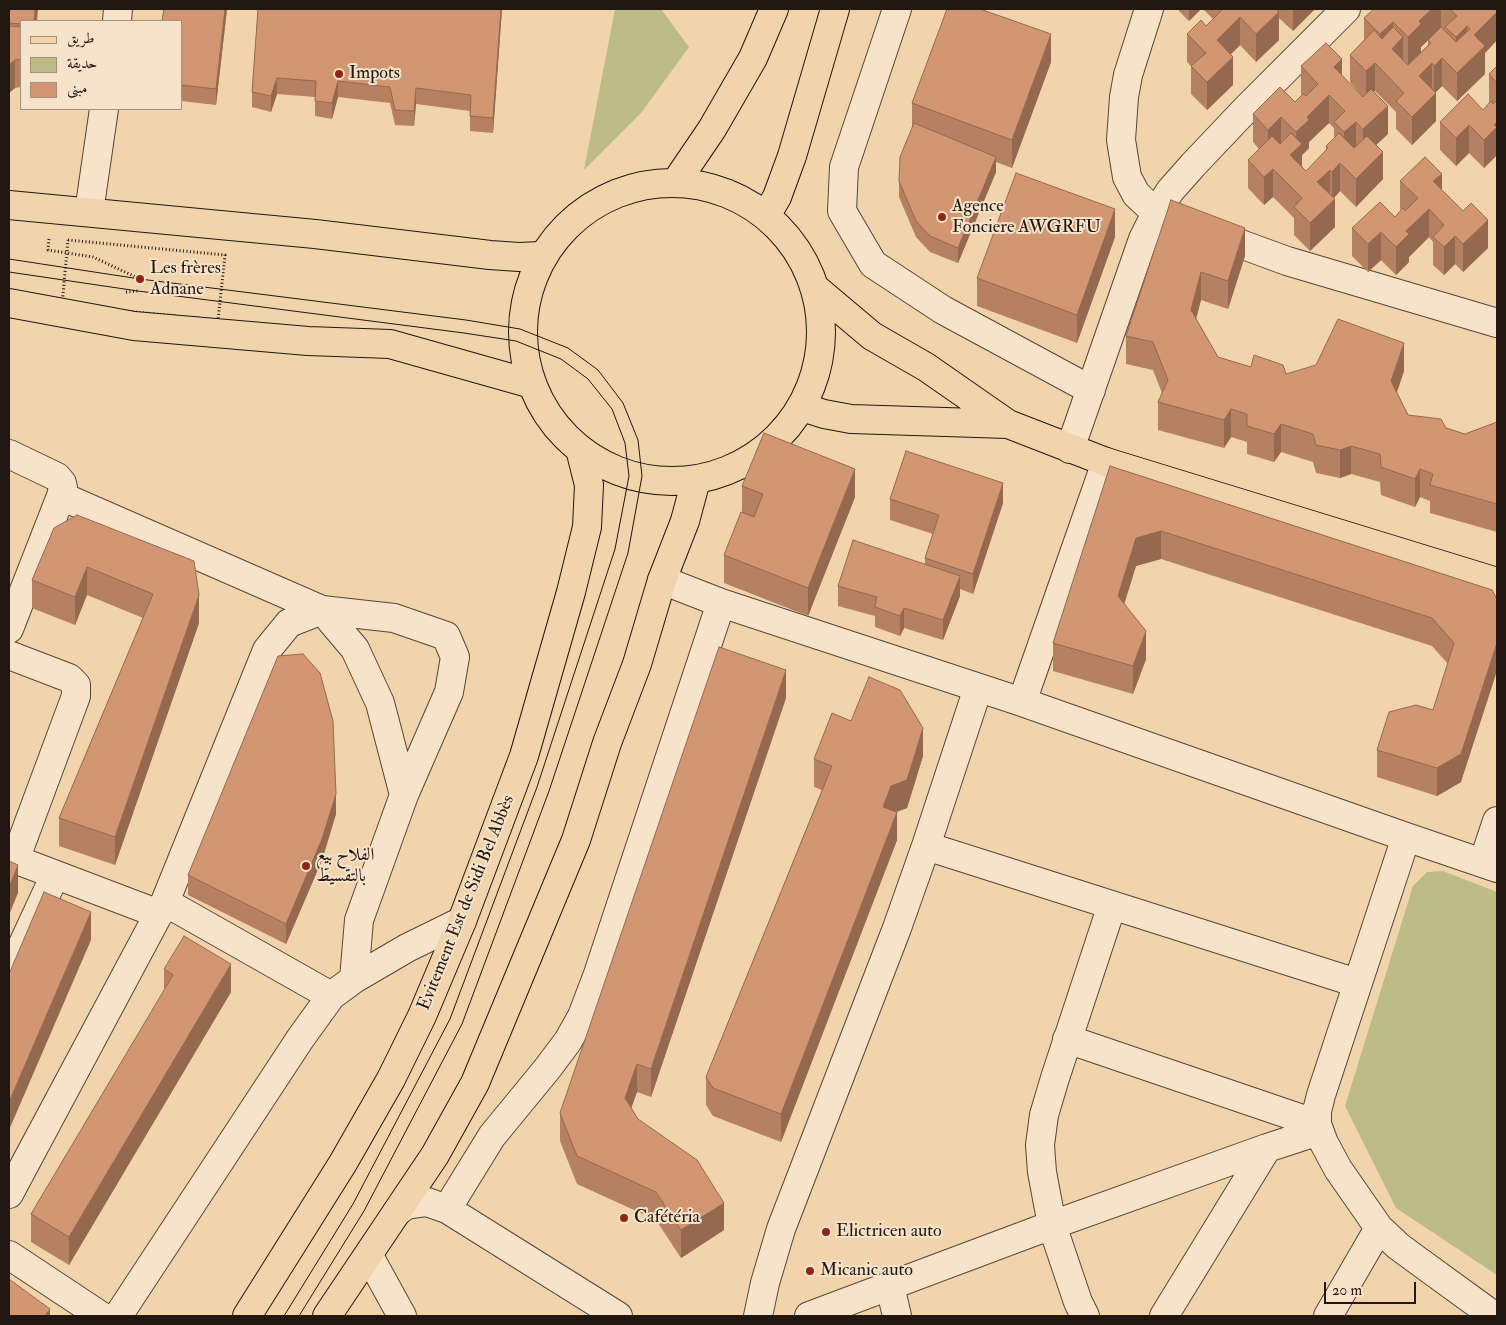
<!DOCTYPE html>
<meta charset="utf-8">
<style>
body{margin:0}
#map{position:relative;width:1506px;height:1325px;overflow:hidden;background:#f1d4ac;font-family:"IM FELL Double Pica",Amiri,serif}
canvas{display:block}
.frame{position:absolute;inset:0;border:10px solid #211610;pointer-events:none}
.legend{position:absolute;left:20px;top:20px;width:162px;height:90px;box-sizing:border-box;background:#f6e3c9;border:1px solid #a1917f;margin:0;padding:6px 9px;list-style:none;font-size:15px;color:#211610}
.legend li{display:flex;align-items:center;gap:10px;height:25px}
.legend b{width:25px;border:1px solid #a1917f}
.scale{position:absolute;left:1324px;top:1282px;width:92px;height:22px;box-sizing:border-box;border:2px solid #211610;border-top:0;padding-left:6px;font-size:15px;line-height:18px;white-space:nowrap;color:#211610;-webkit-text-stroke:4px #f6e3c9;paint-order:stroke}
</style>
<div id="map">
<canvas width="1506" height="1325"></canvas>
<div class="frame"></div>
<ul class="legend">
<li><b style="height:6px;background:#f1d4ac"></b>طريق</li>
<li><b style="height:14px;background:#bdbc87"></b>حديقة</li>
<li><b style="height:14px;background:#d39672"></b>مبنى</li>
</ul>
<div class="scale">20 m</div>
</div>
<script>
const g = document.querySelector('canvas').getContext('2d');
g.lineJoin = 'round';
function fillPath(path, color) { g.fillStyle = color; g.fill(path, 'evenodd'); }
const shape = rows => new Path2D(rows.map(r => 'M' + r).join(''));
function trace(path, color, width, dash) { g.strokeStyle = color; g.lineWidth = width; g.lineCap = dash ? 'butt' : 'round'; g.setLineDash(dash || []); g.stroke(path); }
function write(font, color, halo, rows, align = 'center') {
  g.font = font + ' "IM FELL Double Pica",Amiri,serif'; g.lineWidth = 4; g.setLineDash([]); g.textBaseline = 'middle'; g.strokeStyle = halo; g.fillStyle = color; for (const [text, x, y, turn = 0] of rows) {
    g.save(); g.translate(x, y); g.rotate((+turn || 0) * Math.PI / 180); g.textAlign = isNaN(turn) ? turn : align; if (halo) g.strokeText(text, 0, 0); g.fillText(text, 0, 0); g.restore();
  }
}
const green = shape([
 [615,9,661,9,689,47,641,113,584,170],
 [1443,871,1497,892,1497,1275,1396,1208,1345,1106,1413,886,1427,872]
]);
const path = shape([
 [49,239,48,250,93,257,140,279],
 [68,240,225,255,218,320,62,305,68,240],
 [126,292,138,291]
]);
const minor = shape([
 [897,9,844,167,842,211,873,264,943,310,1091,390],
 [1149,9,1128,75,1124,97,1121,140,1127,177,1136,194,1156,213,1287,261,1497,323],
 [117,21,118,9],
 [89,212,104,109],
 [1070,449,1143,239,1156,213,1170,191,1193,165,1247,108,1346,9],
 [9,454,57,477,62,483,63,488,61,496,9,629],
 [1106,462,1022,702,1406,837,1497,868],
 [61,496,322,610,355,649,380,703,404,795],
 [662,580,721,603,1022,702],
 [9,655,69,678,76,685,76,696,15,860],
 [1406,837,1321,1095,1317,1111,1317,1124,1324,1143,1338,1169,1379,1228,1398,1246,1417,1260,1494,1316],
 [926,846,1357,983],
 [9,857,159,914],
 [1483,863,1497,821],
 [165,902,331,996],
 [9,974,55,875],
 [1067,1039,1317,1124],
 [9,1194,165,902,267,650,289,623,322,610,394,618,446,636,455,657,449,692,404,795,359,920,354,979],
 [447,1209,492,1136,547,1069,568,1041,582,1016,598,974,721,603],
 [397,1212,406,1205,427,1202,447,1209,618,1316],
 [9,1255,101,1316],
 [369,1256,402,1316],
 [890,1286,897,1316],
 [118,1316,300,1039,331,996,354,979,407,948,462,921],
 [758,1316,765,1283,781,1229,897,928,926,846,978,688],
 [809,1316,1052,1225,1267,1148,1319,1131],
 [1085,1316,1078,1302,1052,1225,1042,1172,1040,1145,1044,1115,1055,1078,1112,905],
 [1164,1316,1267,1148],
 [1328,1316,1379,1228]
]);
const major = shape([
 [9,205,315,234,490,255,519,257,541,256],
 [815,288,872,336,926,367,1008,424,1106,462,1497,582],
 [9,303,134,326,308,341,390,344,532,384],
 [802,407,824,414,851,419,1008,424]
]);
const highway = shape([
 [676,182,712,129,753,58,774,9],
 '523 332a149 149 0 1 1 298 0a149 149 0 1 1-298 0Z',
 [766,216,777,197,792,156,835,9],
 [247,1316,343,1163,391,1079,422,1016,462,921,524,756,571,592,587,527,589,485,581,453],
 [327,1316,435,1155,475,1083,576,840,607,743,637,664,662,580,685,521,696,480]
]);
const tram = shape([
 [9,259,140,279,466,320,520,329,568,348,598,370,623,403,638,440,642,476,628,553,549,791,462,1024,364,1211,299,1316],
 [9,272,138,291,464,333,516,341,561,359,588,379,612,409,625,443,629,476,615,549,537,787,450,1019,353,1204,284,1316]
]);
const wall = shape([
 [9,9,21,21,21,87,15,88,9,93],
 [227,9,216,105,181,101,181,21],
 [258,9,502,9,493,133,470,131,470,111,416,104,414,126,395,125,390,103,338,97,332,119,315,116,315,97,277,94,271,112,252,107,252,92],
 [1179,9,1201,9,1189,21,1179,11],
 [1203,9,1315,9,1293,31,1279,18,1279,40,1256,62,1240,45,1231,54,1233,85,1207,110,1191,94,1191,66,1187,62,1187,34,1206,26,1213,19],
 [1374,9,1497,9,1497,40,1485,53,1485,74,1457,101,1442,86,1436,92,1436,121,1412,145,1396,129,1396,112,1375,91,1374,91,1388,134,1376,145,1383,179,1356,207,1340,191,1334,198,1335,227,1310,251,1294,235,1294,218,1273,197,1264,205,1248,188,1248,160,1259,149,1253,142,1253,114,1295,102,1302,95,1301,94,1301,66,1342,76,1363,97,1350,82,1350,55,1364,40,1364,18],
 [1428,40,1428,45,1421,52,1421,47],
 [1329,123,1334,128,1334,138,1326,146,1326,151,1306,171,1302,166,1302,155,1309,148,1309,142],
 [1051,62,1012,168,996,162,996,172,958,263,930,252,916,237,899,197,899,181,912,128,912,103],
 [1497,66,1497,155,1484,168,1469,153,1456,166,1440,150,1440,122,1483,110,1489,103,1489,74],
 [1400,181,1442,190,1488,248,1463,272,1455,264,1444,275,1433,265,1433,242,1429,237,1409,257,1409,262,1396,275,1381,260,1368,272,1352,256,1352,228,1395,217,1401,210,1400,209],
 [1171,200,1245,256,1228,309,1201,300,1196,319,1218,357,1251,367,1286,374,1404,371,1397,392,1408,415,1446,428,1465,434,1497,422,1497,532,1430,513,1430,501,1420,497,1415,507,1381,495,1380,482,1351,474,1340,478,1316,473,1313,462,1281,452,1274,462,1247,454,1247,442,1231,437,1224,448,1158,430,1158,402,1162,393,1153,370,1126,364,1126,336],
 [1115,237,1077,343,977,306,977,278],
 [1110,466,1492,590,1461,782,1437,796,1377,777,1377,750,1433,710,1448,664,1432,646,1161,559,1136,566,1124,604,1146,659,1133,694,1053,671,1053,643],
 [742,486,855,497,808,616,724,583,724,555,742,513],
 [890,499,1003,503,973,594,960,589,960,596,943,640,904,628,900,636,875,627,875,616,838,606,838,586,925,564,925,558,933,534,890,520],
 [54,528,199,623,115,865,59,846,59,818,143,618,87,595,75,625,32,608,32,580],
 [786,698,651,1097,637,1092,631,1108,638,1119,724,1230,681,1258,656,1220,577,1184,560,1141,560,1113],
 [923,756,907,808,895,812,897,840,781,1142,713,1116,706,1105,706,1077,822,790,814,787,814,759],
 [336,814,322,860,286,944,188,895,188,875],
 [164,969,231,992,69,1265,31,1242,31,1214,164,991]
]);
const shadedWall = shape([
 [35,9,38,9,37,21,34,21],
 [225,9,227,9,216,105,216,89],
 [501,9,502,9,493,133,493,118],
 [1189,9,1201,9,1189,21],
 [1293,9,1315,9,1293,31],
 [1432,9,1441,9,1441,28,1421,47,1421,52,1408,65,1408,37,1419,21],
 [1279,12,1279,40,1256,62,1256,34],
 [1497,12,1497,40,1485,53,1485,74,1457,101,1457,73,1474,35],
 [1240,17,1240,45,1217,68,1217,40],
 [1393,22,1393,48,1403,37,1403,65,1380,62,1380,34],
 [1467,26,1467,54,1456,65,1456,37],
 [1051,34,1051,62,1012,168,1012,140],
 [1233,57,1233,85,1207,110,1207,82],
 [1442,58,1442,86,1434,94,1434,66],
 [1342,59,1342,87,1334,67],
 [15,60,15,88,9,93,9,65],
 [1375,63,1375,91,1366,99,1366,71],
 [1432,63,1432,91,1419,76],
 [277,78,277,94,271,112,271,96],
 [338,81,338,97,332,119,332,103],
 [416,88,416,104,414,126,414,111],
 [1436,93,1436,121,1412,145,1412,117],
 [1329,95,1329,123,1309,142,1309,148,1302,155,1302,172,1290,155,1296,149,1296,132,1307,117],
 [1388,106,1388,134,1363,157,1363,129],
 [1281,117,1281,145,1268,158,1268,130],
 [1356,122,1356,150,1344,160,1344,132],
 [1497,122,1497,155,1484,168,1484,140],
 [1469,125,1469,153,1456,166,1456,138],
 [1383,152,1383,179,1356,207,1356,179],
 [996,157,996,172,958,263,958,248],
 [1340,163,1340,191,1332,200,1332,172],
 [1273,169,1273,197,1264,205,1264,177],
 [1330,170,1330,198,1317,182],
 [1442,174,1442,202,1433,181],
 [1335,199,1335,227,1310,251,1310,223],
 [1115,209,1115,237,1077,343,1077,315],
 [1429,209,1429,237,1409,257,1409,262,1396,275,1396,247,1406,231],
 [1488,220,1488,248,1463,272,1463,244],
 [1245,228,1245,256,1228,309,1228,281],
 [1381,232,1381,260,1368,272,1368,244],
 [1455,236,1455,264,1444,275,1444,247],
 [1201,272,1201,300,1191,338,1191,310],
 [1404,343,1404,371,1391,409,1391,381],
 [1231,409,1231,437,1224,448,1224,420],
 [1281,424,1281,452,1274,462,1274,434],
 [1351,446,1351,474,1340,478,1340,450],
 [855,469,855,497,808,616,808,588],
 [1420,469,1420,497,1415,507,1415,479],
 [1003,483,1003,503,973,594,973,574],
 [1161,531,1161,559,1136,566,1118,624,1118,596,1136,538],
 [87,567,87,595,75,625,75,597],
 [960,576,960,596,943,640,943,620],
 [199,595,199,623,115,865,115,837],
 [904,608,904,628,900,636,900,616],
 [1146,631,1146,659,1133,694,1133,666],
 [1497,643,1497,671,1461,782,1437,796,1437,768],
 [786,670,786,698,651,1097,651,1069],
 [923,728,923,756,907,808,891,814,883,807,891,786],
 [336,794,336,814,322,860,286,944,286,924],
 [897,812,897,840,781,1142,781,1114],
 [18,865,18,893,9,915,9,887],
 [91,912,91,940,9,1130,9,1102],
 [231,964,231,992,69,1265,69,1237],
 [637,1064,637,1092,625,1126,625,1098],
 [724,1203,724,1230,681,1258,681,1230],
 [50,1309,50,1316,45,1316]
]);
const building = shape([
 [9,9,35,9,34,21,21,21,21,24,9,23,9,9],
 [164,9,225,9,216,89,181,85,181,21,162,21,164,9],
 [258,9,501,9,493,118,470,116,471,95,416,88,414,111,395,110,390,87,338,81,332,103,315,101,316,81,277,78,271,96,252,92,258,9],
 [947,9,980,9,1051,34,1012,140,912,103,947,9],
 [1223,9,1276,9,1279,12,1256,34,1240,17,1217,40,1233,57,1207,82,1191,66,1206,53,1187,34,1201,20,1206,26,1223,9],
 [1374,9,1432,9,1419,21,1421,24,1408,37,1393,22,1380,34,1364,18,1374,9],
 [1450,9,1497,9,1497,12,1474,35,1485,46,1457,73,1442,58,1434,66,1432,63,1419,76,1436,93,1412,117,1396,101,1404,93,1375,63,1366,71,1350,55,1374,30,1382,39,1393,27,1403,37,1392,49,1408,65,1431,43,1428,40,1441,27,1456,42,1470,29,1467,26,1456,37,1445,27,1457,16,1450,9],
 [9,26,21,27,21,59,15,60,9,65,9,26],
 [1326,43,1342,59,1334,67,1363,97,1371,89,1388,106,1363,129,1356,122,1344,132,1334,122,1345,111,1329,95,1307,117,1309,120,1296,132,1281,117,1268,130,1253,114,1280,87,1295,102,1303,94,1306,96,1318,84,1301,66,1326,43],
 [1497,66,1497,83,1489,74,1497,66],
 [1468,94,1483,110,1491,101,1493,104,1497,100,1497,122,1494,125,1497,127,1484,140,1469,125,1456,138,1440,122,1468,94],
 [914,123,996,157,958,248,930,236,916,221,899,181,900,157,914,123],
 [1291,133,1302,144,1290,155,1306,171,1328,148,1326,146,1339,133,1354,148,1367,136,1383,152,1356,179,1340,163,1332,172,1330,170,1317,182,1335,199,1310,223,1294,207,1302,198,1273,169,1264,177,1248,160,1272,136,1280,144,1291,133],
 [1425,157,1442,174,1433,181,1463,211,1471,203,1488,220,1463,244,1455,236,1444,247,1433,237,1444,225,1429,209,1406,231,1409,234,1396,247,1381,232,1368,244,1352,228,1380,202,1395,217,1403,208,1405,211,1418,198,1400,181,1425,157],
 [1016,173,1115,209,1077,315,977,278,1016,173],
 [1171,200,1245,228,1228,281,1201,272,1191,310,1218,357,1251,367,1254,355,1283,365,1286,374,1316,365,1338,319,1404,343,1391,381,1408,415,1441,419,1446,428,1465,434,1497,422,1497,504,1430,485,1433,474,1420,469,1415,479,1381,467,1380,454,1351,446,1340,450,1316,445,1313,434,1281,424,1274,434,1247,426,1247,414,1231,409,1224,420,1158,402,1168,380,1153,342,1126,336,1171,200],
 [764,433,855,469,808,588,724,555,741,512,754,517,763,494,742,486,764,433],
 [906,451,1003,483,973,574,925,558,939,515,890,499,906,451],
 [1110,466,1492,590,1497,599,1497,643,1461,754,1437,768,1377,750,1389,712,1416,705,1433,710,1454,643,1432,618,1161,531,1136,538,1118,596,1146,631,1133,666,1053,643,1110,466],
 [77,515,194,561,199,595,115,837,59,818,153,594,87,567,75,597,32,580,54,528,77,515],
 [853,540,960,576,943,620,904,608,900,616,875,607,877,597,838,586,853,540],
 [719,647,786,670,651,1069,637,1064,625,1098,638,1119,697,1160,724,1203,681,1230,656,1192,577,1156,560,1113,719,647],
 [303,654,320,673,333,721,336,794,322,839,286,924,188,875,278,656,303,654],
 [869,677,900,690,923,728,907,780,891,786,883,807,897,812,781,1114,713,1088,706,1077,832,766,814,759,832,713,851,721,869,677],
 [9,861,18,865,9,887,9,861],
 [44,892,91,912,9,1102,9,974,44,892],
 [184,936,231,964,69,1237,31,1214,173,975,164,969,184,936],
 [9,1279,50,1309,45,1316,9,1316,9,1279]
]);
const markers = [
 [339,74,5,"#8f2418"],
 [942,217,5,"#8f2418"],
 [140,279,5,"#8f2418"],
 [306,866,5,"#8f2418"],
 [624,1218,5,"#8f2418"],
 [826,1232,5,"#8f2418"],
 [810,1271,5,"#8f2418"]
];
const poiNames = [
 ["Impots",349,74],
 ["Agence",952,207],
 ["Fonciere AWGRFU",952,228],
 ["Les frères",150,269],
 ["Adnane",150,290],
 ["الفلاح بيع",316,856],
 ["بالتقسيط",316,877],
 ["Cafétéria",634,1218],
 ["Elictricen auto",836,1232],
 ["Micanic auto",820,1271]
];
const streetNames = [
 ["Evitement Est de Sidi Bel Abbès",467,903,-68]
];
fillPath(green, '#bdbc87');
trace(minor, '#554637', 30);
trace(major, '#211610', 30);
trace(highway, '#211610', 30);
trace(path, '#211610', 3, [1, 2.5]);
trace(minor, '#f6e3c9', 28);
trace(major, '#f1d4ac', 28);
trace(highway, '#f1d4ac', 28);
trace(tram, '#211610', 1);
fillPath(wall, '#b58162');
fillPath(shadedWall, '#946950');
fillPath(building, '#d39672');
trace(building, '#946950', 1);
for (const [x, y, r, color] of markers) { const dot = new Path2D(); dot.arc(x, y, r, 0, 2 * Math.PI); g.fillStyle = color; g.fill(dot); trace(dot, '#f6e3c9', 2); }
write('18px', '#211610', '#f6e3c9', poiNames, 'left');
write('18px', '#211610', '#f6e3c9', streetNames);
</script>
